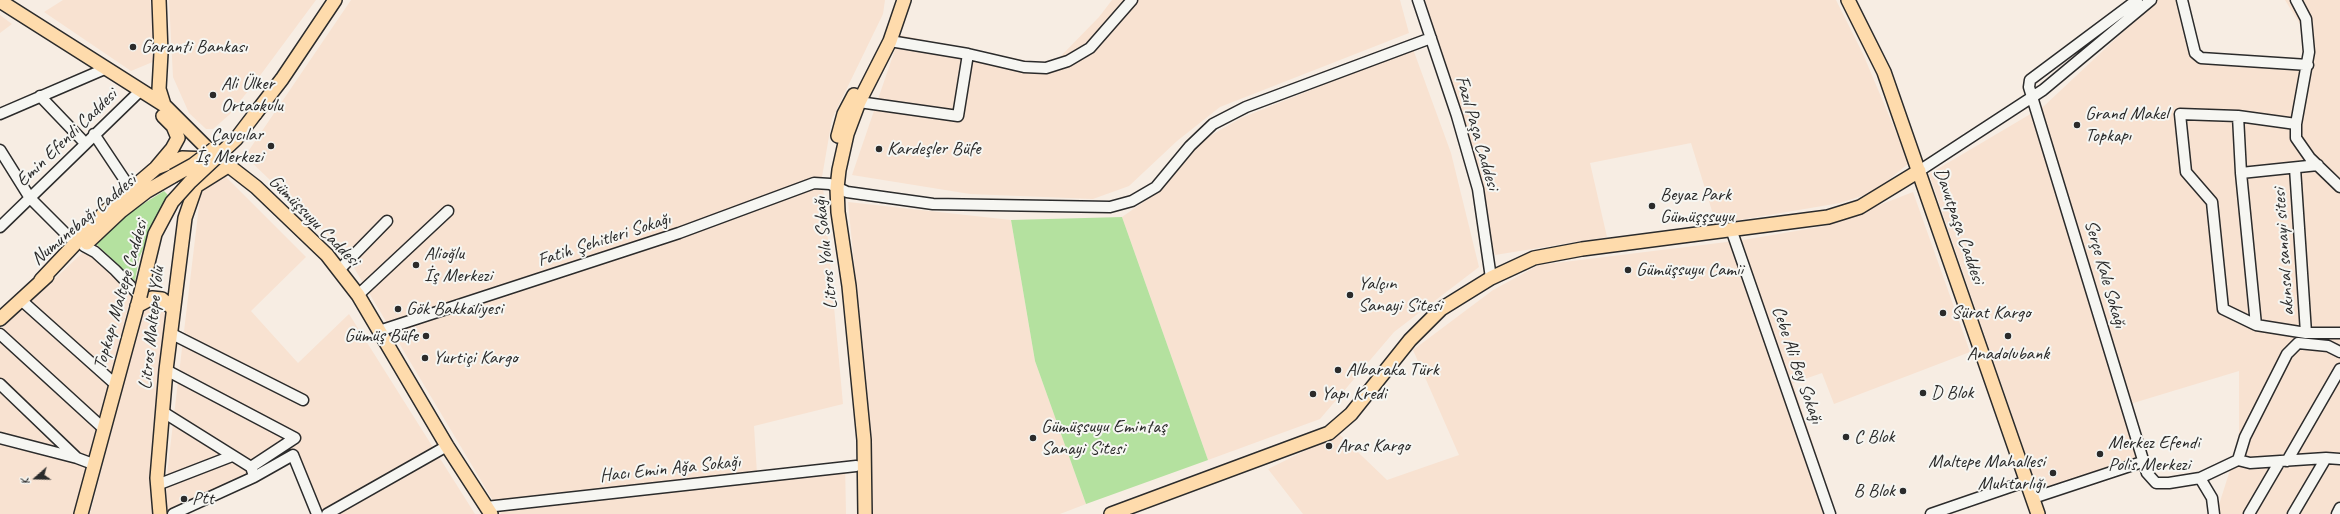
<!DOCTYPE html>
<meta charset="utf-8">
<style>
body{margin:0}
#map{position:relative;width:2340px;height:514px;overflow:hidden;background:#f7ede3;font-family:Caveat,sans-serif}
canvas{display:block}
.north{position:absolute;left:16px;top:458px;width:40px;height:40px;-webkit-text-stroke:3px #f6f6f2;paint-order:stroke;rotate:250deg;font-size:11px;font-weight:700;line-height:16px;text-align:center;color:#2b2b2b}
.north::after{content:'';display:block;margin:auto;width:14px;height:18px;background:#2b2b2b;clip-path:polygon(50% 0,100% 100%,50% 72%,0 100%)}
</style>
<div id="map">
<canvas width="2340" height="514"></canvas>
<div class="north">K</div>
</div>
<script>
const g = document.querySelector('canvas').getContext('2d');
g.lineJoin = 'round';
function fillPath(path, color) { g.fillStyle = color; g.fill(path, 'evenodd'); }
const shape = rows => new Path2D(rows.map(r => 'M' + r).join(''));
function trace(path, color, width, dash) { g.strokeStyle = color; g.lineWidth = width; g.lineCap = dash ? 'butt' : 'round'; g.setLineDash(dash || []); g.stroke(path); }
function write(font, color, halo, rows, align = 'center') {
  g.font = font + ' Caveat,sans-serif'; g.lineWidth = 4; g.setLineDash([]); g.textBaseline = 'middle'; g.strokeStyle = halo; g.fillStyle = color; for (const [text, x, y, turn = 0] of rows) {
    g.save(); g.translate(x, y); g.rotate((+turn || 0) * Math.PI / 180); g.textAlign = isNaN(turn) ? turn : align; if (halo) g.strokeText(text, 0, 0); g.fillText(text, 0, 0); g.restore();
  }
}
const built = shape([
 [63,0,150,0,155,61,131,71,44,12],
 [169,0,316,0,256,81,229,115,213,129,206,129,189,113,173,77],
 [351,0,885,0,883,14,832,119,822,177,843,404,754,426,757,474,845,462,846,514,501,514,344,251,245,156],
 [1112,0,1400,0,1409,33,1220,107,1177,141,1129,186,1093,199,970,194,852,175,900,35,1043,64,1058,59,1099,17],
 [1423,0,1836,0,1863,54,1909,163,1874,192,1840,203,1716,224,1691,143,1590,163,1607,237,1495,255],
 [2157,0,2186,0,2202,55,2302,59,2303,29,2285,0,2340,0,2340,514,2216,514,2239,442,2239,371,2130,404,2143,466,2042,502,1929,174,2044,106],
 [0,15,12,24,0,33],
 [1413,49,1451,153,1479,267,1394,332,1320,419,1208,460,1122,217,1162,189,1203,140,1241,118],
 [225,176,306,257,251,311,298,363,349,314,475,514,313,514,292,462,180,514,166,514,167,474,201,189],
 [1913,192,1970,352,1834,404,1822,373,1793,383,1836,514,1303,514,1268,469,1339,434,1387,480,1459,455,1413,350,1493,290,1539,265,1743,240,1825,226],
 [848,202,1011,220,1035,361,1086,504,1060,514,872,514,867,396],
 [94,242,135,281,86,471,73,514,0,514,0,330],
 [143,308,166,310,151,494,154,514,90,514]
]);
const green = shape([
 [164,191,168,195,139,258,135,281,94,242,135,209],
 [1122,217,1208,460,1086,504,1035,361,1011,220]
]);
const minor = shape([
 [1418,0,1457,116,1478,189,1491,278],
 [2137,0,2030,80,2029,87,2147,473,2156,483,2169,483,2200,478,2238,460,2250,463,2326,458,2340,459],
 [2182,0,2195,53,2201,58,2308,65],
 [2296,0,2306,19,2309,52,2296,124,2296,138,2310,158,2340,187],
 [890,41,968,54,1024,67,1046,68,1068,61,1090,48,1132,0],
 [40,96,85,143],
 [859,102,958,116,968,54],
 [0,114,107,68],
 [2238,116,2241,173,2318,165],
 [2296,124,2238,116,2180,114,2186,172,2212,202,2223,309,2256,325,2306,333,2340,333],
 [94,134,130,188],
 [0,150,30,198,75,243],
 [2295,168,2306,333],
 [1919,171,2043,90,2151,0],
 [2241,173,2256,325],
 [0,227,140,91],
 [1731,229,1830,514],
 [84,246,95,252,115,270,140,296],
 [340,269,387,221],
 [358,295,448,211],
 [21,300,115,384],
 [379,331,679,233,814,183,830,184,847,192,933,204,1110,207,1132,201,1156,187,1190,146,1213,124,1246,107,1431,38],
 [170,333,303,400],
 [0,334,104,429],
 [166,370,295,438,251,467],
 [0,384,77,458],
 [163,412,251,467,253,473],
 [0,438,77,458,93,464],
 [2238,460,2245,437,2287,354,2298,343,2328,346,2340,352],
 [2287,461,2340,369],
 [2200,478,2212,498,2214,514],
 [157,485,232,456],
 [2033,498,2142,462],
 [486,507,856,466],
 [173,514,254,477,293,455,317,514],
 [327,514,447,446],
 [1931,514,2027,481],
 [2249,514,2280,461],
 [2293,514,2326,458],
 [2337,514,2340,508]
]);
const major = shape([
 [159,0,161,53,159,89,164,105],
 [1848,0,1884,72,2038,514],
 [0,1,164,105,211,152,256,187,327,255,358,295,447,446,491,514],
 [255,114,282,79,335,0],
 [838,136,844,114,854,95],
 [156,168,182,158,209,159],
 [87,243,121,211,147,191,173,176],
 [41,280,107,210,156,168,172,149,178,138,173,126,163,116],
 [137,306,152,298,162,299,172,308],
 [0,319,47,276],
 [81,514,140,296],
 [160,514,157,478,166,370,185,218,196,186,228,166],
 [865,514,864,440,849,286,838,212,837,188,839,170,847,134,859,102,890,41,904,0],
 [1111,514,1329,433,1351,414,1410,340,1441,309,1491,278,1534,258,1582,249,1828,217,1860,207,1919,171]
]);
const majorBridge = shape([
 [173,176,193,165,214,149],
 [140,296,155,234,172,202,190,182,236,139,255,114]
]);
const markers = [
 [133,47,4,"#2b2b2b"],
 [213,95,4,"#2b2b2b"],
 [2077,125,4,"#2b2b2b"],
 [271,146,4,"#2b2b2b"],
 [879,149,4,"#2b2b2b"],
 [1652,206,4,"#2b2b2b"],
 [416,265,4,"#2b2b2b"],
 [1628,270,4,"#2b2b2b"],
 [1350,295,4,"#2b2b2b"],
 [398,309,4,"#2b2b2b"],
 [1943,313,4,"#2b2b2b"],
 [426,336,4,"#2b2b2b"],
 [2008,336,4,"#2b2b2b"],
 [425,358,4,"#2b2b2b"],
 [1338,370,4,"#2b2b2b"],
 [1923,393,4,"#2b2b2b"],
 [1313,394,4,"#2b2b2b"],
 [1846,437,4,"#2b2b2b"],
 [1033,438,4,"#2b2b2b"],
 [1329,446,4,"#2b2b2b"],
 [2100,454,4,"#2b2b2b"],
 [2053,473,4,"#2b2b2b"],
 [1903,491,4,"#2b2b2b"],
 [184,499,4,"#2b2b2b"]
];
const poiNames = [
 ["Garanti Bankası",141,47],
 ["Ali Ülker",221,84],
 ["Ortaokulu",221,106],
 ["Grand Makel",2085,114],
 ["Topkapı",2085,136],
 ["Çaycılar",263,135,"right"],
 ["İş Merkezi",263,157,"right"],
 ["Kardeşler Büfe",887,149],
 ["Beyaz Park",1660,195],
 ["Gümüşşsuyu",1660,217],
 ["Alioğlu",424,254],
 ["İş Merkezi",424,276],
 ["Gümüşsuyu Camii",1636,270],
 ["Yalçın",1358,284],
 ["Sanayi Sitesi",1358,306],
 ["Gök Bakkaliyesi",406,309],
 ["Sürat Kargo",1951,313],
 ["Gümüş Büfe",418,336,"right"],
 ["Anadolubank",2008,354,"center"],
 ["Yurtiçi Kargo",433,358],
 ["Albaraka Türk",1346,370],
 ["D Blok",1931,393],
 ["Yapı Kredi",1321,394],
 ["Gümüşsuyu Emintaş",1041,427],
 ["Sanayi Sitesi",1041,449],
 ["C Blok",1854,437],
 ["Merkez Efendi",2108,443],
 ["Polis Merkezi",2108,465],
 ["Aras Kargo",1337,446],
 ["Maltepe Mahallesi",2045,462,"right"],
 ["Muhtarlığı",2045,484,"right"],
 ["B Blok",1895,491,"right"],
 ["Ptt",192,499]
];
const streetNames = [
 ["Fazıl Paşa Caddesi",1477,133,74],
 ["Emin Efendi Caddesi",67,138,-44],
 ["Numunebağı Caddesi",84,220,-40],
 ["Gümüşsuyu Caddesi",314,221,45],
 ["Davutpaşa Caddesi",1959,226,71],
 ["Fatih Şehitleri Sokağı",604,240,-18],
 ["akınsal sanayi sitesi",2284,252,-94],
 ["Litros Yolu Sokağı",826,253,-96],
 ["Serçe Kale Sokağı",2105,274,74],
 ["Topkapı Maltepe Caddesi",121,295,-74],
 ["Litros Maltepe Yolu",152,328,-84],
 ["Cebe Ali Bey Sokağı",1797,365,71],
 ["Hacı Emin Ağa Sokağı",670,469,-6]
];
fillPath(built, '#f8e2d1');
fillPath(green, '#b4e19f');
trace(minor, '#2b2b2b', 13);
trace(major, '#2b2b2b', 16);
trace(minor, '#f6f6f2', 10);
trace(major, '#fedbac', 13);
trace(majorBridge, '#2b2b2b', 16, []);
trace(majorBridge, '#fedbac', 13);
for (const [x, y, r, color] of markers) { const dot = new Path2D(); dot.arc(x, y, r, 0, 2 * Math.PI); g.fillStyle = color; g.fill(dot); trace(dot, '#f6f6f2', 1.5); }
write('19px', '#2b2b2b', '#f6f6f2', poiNames, 'left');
write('19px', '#2b2b2b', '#f6f6f2', streetNames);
</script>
